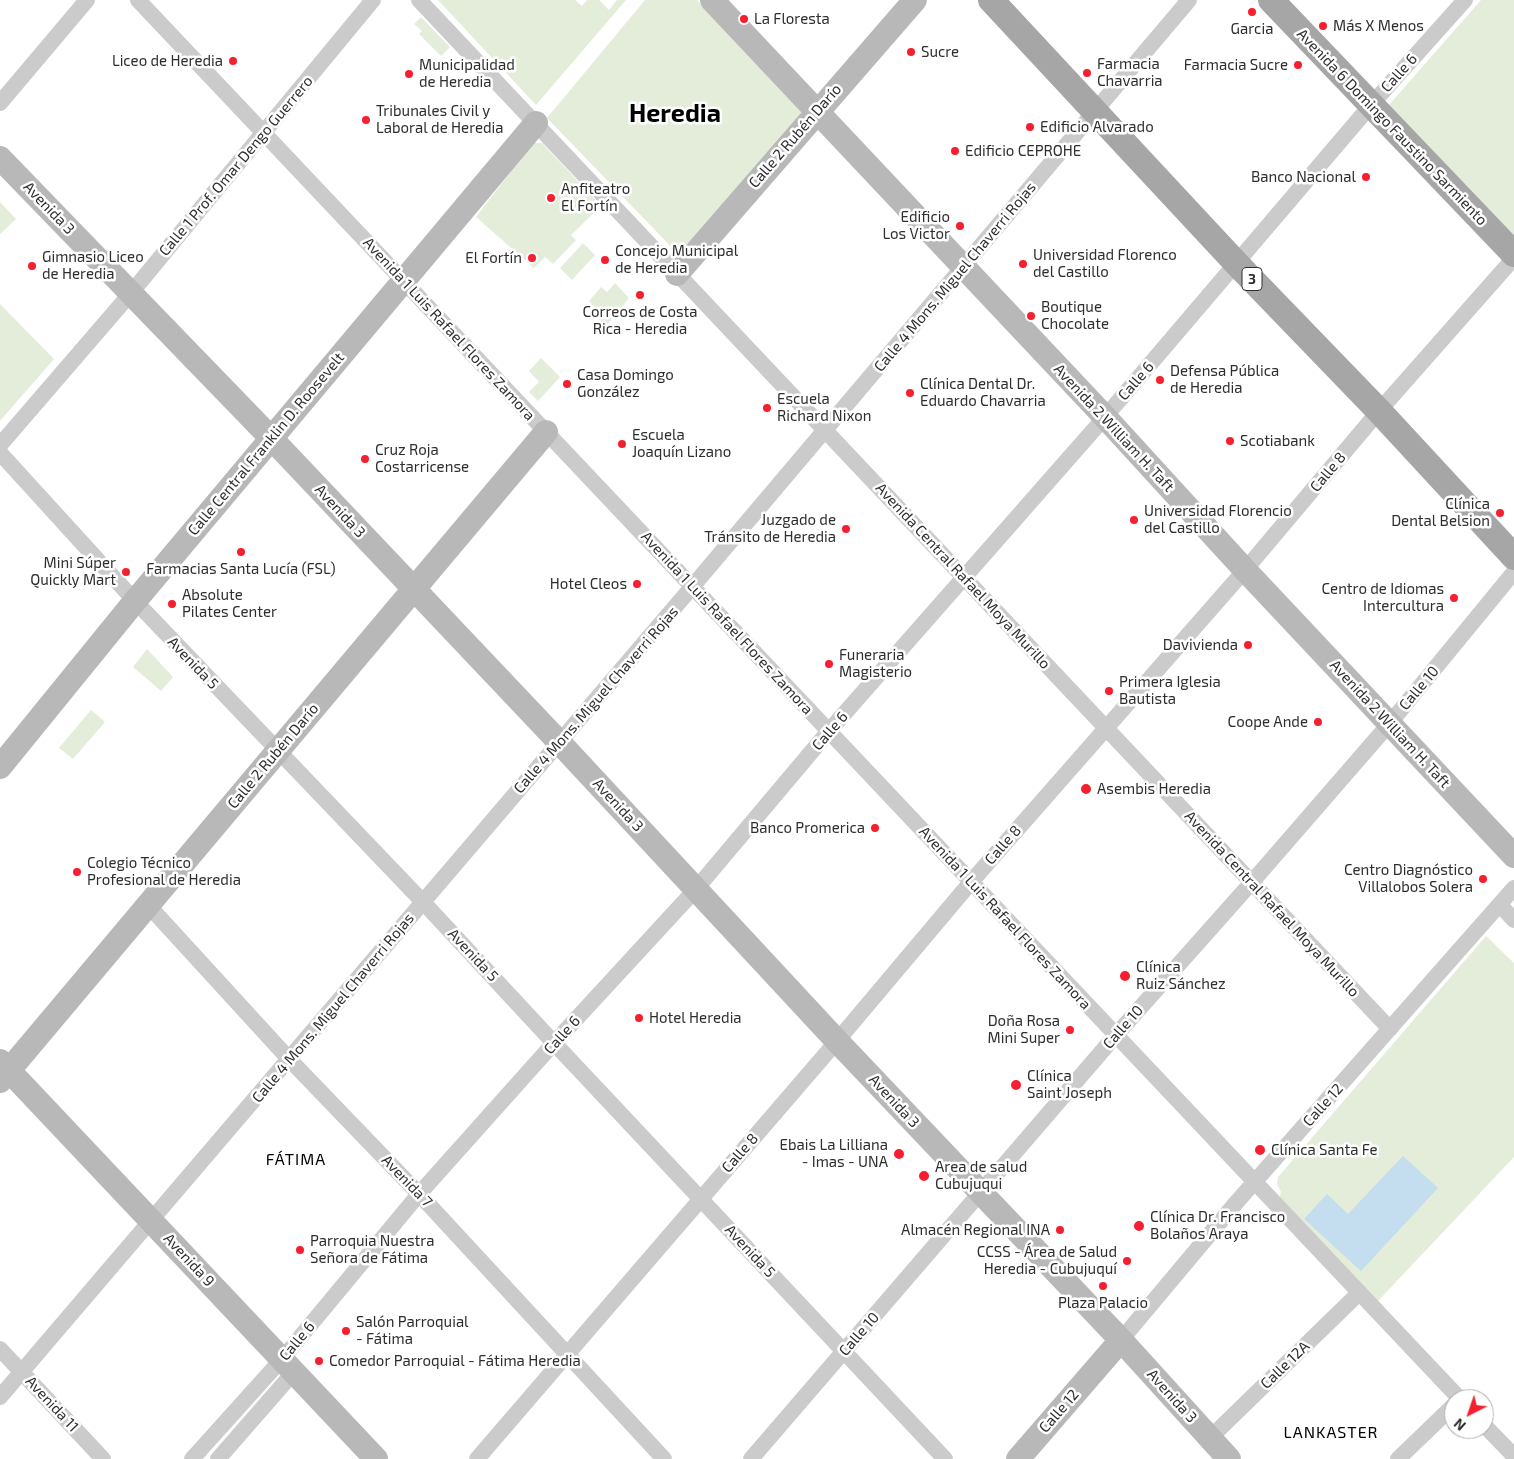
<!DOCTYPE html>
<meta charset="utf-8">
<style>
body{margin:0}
#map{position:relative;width:1514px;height:1459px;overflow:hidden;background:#fff;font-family:"Exo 2",sans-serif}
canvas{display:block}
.north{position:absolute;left:1444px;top:1389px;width:50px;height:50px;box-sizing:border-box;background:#fff;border:1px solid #ababab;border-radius:50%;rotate:221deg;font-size:14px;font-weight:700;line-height:20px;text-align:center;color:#2e2e2e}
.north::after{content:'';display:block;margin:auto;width:18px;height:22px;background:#f51f30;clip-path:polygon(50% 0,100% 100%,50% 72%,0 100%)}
</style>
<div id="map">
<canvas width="1514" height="1459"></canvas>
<div class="north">N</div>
</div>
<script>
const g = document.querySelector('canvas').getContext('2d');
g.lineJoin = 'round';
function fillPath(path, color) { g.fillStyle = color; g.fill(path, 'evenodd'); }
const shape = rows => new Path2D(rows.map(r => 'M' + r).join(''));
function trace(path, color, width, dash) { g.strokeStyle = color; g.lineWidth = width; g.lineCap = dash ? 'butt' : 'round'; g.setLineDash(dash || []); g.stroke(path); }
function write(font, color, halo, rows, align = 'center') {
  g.font = font + ' "Exo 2",sans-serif'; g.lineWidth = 5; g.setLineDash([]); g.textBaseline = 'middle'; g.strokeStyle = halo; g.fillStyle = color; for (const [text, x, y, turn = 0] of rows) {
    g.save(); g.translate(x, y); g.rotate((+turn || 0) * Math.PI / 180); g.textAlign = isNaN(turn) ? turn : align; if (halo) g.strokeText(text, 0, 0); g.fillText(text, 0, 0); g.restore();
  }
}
const green = shape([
 [438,0,575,0,582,6,587,0,599,0,609,10,617,0,626,0,536,105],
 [645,0,697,0,804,112,680,256,547,118],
 [1481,0,1514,0,1514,240,1388,106],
 [421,17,450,47,441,56,419,34,422,31,414,24],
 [533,143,542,143,601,206,571,235,576,240,553,264,545,257,534,268,476,217],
 [0,202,16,219,0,234],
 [583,243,595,255,572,280,560,268],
 [615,283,629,298,606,326,597,317,600,313,589,301,601,287,607,292],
 [0,304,54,359,0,421],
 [541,358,560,377,538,401,529,392,539,382,529,371],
 [147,649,173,677,161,691,133,667],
 [91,710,105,722,73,759,59,748],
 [1486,936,1514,963,1514,1157,1378,1301,1278,1204,1281,1192,1277,1184,1278,1177]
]);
const water = shape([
 [1403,1156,1438,1188,1361,1271,1304,1219,1327,1194,1348,1214]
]);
const street = shape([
 [138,0,1460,1399],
 [419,0,1390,1029],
 [0,103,87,0],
 [0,445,131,293,373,0],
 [0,453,135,601,423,902,554,1043,945,1459],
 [148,905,289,1059,419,1194,664,1459],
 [1500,905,1514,920],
 [1121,1340,1235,1204,1514,888],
 [0,1349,103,1459],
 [0,1397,692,587,1189,0],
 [1484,1425,1514,1456],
 [1210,1438,1359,1293],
 [192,1459,282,1359,419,1194,554,1043,696,889,829,731,1105,417,1371,105,1465,0],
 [218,1459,294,1372],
 [477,1459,837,1041,971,882,1245,570,1379,411,1514,258],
 [751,1459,1116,1035,1252,882,1390,723,1514,572],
 [1398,1459,1454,1405]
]);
const secondary = shape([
 [712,0,1105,417,1245,570,1514,856],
 [0,158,271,438,559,742,837,1041,1121,1340,1229,1459],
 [677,274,915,0],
 [0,767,135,601,536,123],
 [0,1061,376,1459],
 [0,1081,546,432],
 [1018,1459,1121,1340]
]);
const primary = shape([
 [991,0,1237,264,1379,411,1514,557],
 [1271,0,1514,254]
]);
const markers = [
 [1252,12,5,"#f51f30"],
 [744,19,5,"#f51f30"],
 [1323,26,5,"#f51f30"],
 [911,52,5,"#f51f30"],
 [233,61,5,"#f51f30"],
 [1298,65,5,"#f51f30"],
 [1087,73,5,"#f51f30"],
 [409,74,5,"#f51f30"],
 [366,120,5,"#f51f30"],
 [1030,127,5,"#f51f30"],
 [955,151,5,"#f51f30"],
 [1366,177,5,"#f51f30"],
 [551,198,5,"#f51f30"],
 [960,226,5,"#f51f30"],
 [532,258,5,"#f51f30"],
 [605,260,5,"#f51f30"],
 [1023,264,5,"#f51f30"],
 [32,266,5,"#f51f30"],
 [640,295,5,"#f51f30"],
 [1031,316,5,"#f51f30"],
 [1160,380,5,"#f51f30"],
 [567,384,5,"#f51f30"],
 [910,393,5,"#f51f30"],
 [767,408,5,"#f51f30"],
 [1230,441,5,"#f51f30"],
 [622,444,5,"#f51f30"],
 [365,459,5,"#f51f30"],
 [1500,513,5,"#f51f30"],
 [1134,520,5,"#f51f30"],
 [846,529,5,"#f51f30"],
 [241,552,5,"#f51f30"],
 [126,572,5,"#f51f30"],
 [637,584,5,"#f51f30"],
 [1454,598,5,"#f51f30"],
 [172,604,5,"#f51f30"],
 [1248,645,5,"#f51f30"],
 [829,664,5,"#f51f30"],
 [1109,691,5,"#f51f30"],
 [1318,722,5,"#f51f30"],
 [1086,789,6,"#f51f30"],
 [875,828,5,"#f51f30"],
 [77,872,5,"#f51f30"],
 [1483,879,5,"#f51f30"],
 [1125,976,6,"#f51f30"],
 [639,1018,5,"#f51f30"],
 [1070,1030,5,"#f51f30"],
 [1016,1085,6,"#f51f30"],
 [1260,1150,6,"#f51f30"],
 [899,1154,6,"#f51f30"],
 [924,1176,6,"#f51f30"],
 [1139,1226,6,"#f51f30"],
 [1060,1230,5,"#f51f30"],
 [300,1250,5,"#f51f30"],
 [1127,1261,5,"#f51f30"],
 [1103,1286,5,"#f51f30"],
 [346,1331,5,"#f51f30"],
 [319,1361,5,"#f51f30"]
];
const shields = [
 [1252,279,20]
];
const shieldNames = [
 ["3",1252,279]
];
const poiNames = [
 ["La Floresta",754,19],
 ["Más X Menos",1333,26],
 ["Garcia",1252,29,"center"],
 ["Sucre",921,52],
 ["Liceo de Heredia",223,61,"right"],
 ["Farmacia",1097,64],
 ["Chavarria",1097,81],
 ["Municipalidad",419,65],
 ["de Heredia",419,82],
 ["Farmacia Sucre",1288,65,"right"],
 ["Tribunales Civil y",376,111],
 ["Laboral de Heredia",376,128],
 ["Edificio Alvarado",1040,127],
 ["Edificio CEPROHE",965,151],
 ["Banco Nacional",1356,177,"right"],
 ["Anfiteatro",561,189],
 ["El Fortín",561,206],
 ["Edificio",950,217,"right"],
 ["Los Victor",950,234,"right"],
 ["Concejo Municipal",615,251],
 ["de Heredia",615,268],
 ["Universidad Florenco",1033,255],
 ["del Castillo",1033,272],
 ["Gimnasio Liceo",42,257],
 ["de Heredia",42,274],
 ["El Fortín",522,258,"right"],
 ["Boutique",1041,307],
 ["Chocolate",1041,324],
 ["Correos de Costa",640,312,"center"],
 ["Rica - Heredia",640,329,"center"],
 ["Defensa Pública",1170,371],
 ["de Heredia",1170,388],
 ["Casa Domingo",577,375],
 ["González",577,392],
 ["Clínica Dental Dr.",920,384],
 ["Eduardo Chavarria",920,401],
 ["Escuela",777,399],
 ["Richard Nixon",777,416],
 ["Escuela",632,435],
 ["Joaquín Lizano",632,452],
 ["Scotiabank",1240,441],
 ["Cruz Roja",375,450],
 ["Costarricense",375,467],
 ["Clínica",1490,504,"right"],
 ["Dental Belsion",1490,521,"right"],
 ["Universidad Florencio",1144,511],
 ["del Castillo",1144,528],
 ["Juzgado de",836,520,"right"],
 ["Tránsito de Heredia",836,537,"right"],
 ["Mini Súper",116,563,"right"],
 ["Quickly Mart",116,580,"right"],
 ["Farmacias Santa Lucía (FSL)",241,569,"center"],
 ["Hotel Cleos",627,584,"right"],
 ["Centro de Idiomas",1444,589,"right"],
 ["Intercultura",1444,606,"right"],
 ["Absolute",182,595],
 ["Pilates Center",182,612],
 ["Davivienda",1238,645,"right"],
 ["Funeraria",839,655],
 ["Magisterio",839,672],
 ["Primera Iglesia",1119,682],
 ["Bautista",1119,699],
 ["Coope Ande",1308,722,"right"],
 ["Asembis Heredia",1097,789],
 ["Banco Promerica",865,828,"right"],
 ["Colegio Técnico",87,863],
 ["Profesional de Heredia",87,880],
 ["Centro Diagnóstico",1473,870,"right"],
 ["Villalobos Solera",1473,887,"right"],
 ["Clínica",1136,967],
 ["Ruiz Sánchez",1136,984],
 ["Hotel Heredia",649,1018],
 ["Doña Rosa",1060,1021,"right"],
 ["Mini Super",1060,1038,"right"],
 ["Clínica",1027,1076],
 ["Saint Joseph",1027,1093],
 ["Ebais La Lilliana",888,1145,"right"],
 ["- Imas - UNA",888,1162,"right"],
 ["Clínica Santa Fe",1271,1150],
 ["Area de salud",935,1167],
 ["Cubujuqui",935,1184],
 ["Clínica Dr. Francisco",1150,1217],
 ["Bolaños Araya",1150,1234],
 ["Almacén Regional INA",1050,1230,"right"],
 ["Parroquia Nuestra",310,1241],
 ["Señora de Fátima",310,1258],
 ["CCSS - Área de Salud",1117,1252,"right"],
 ["Heredia - Cubujuquí",1117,1269,"right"],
 ["Plaza Palacio",1103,1303,"center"],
 ["Salón Parroquial",356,1322],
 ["- Fátima",356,1339],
 ["Comedor Parroquial - Fátima Heredia",329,1361]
];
const streetNames = [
 ["Calle 6",1399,73,-48],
 ["Avenida 6 Domingo Faustino Sarmiento",1392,127,46],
 ["Calle 2 Rubén Darío",795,136,-49],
 ["Calle 1 Prof. Omar Dengo Guerrero",236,166,-50],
 ["Avenida 3",49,208,46],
 ["Calle 4 Mons. Miguel Chaverri Rojas",955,277,-50],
 ["Avenida 1 Luis Rafael Flores Zamora",449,329,47],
 ["Calle 6",1136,381,-49],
 ["Avenida 2 William H. Taft",1114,428,47],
 ["Calle Central Franklin D. Roosevelt",266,444,-50],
 ["Calle 8",1328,472,-50],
 ["Avenida 3",340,511,47],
 ["Avenida Central Rafael Moya Murillo",963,576,47],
 ["Avenida 1 Luis Rafael Flores Zamora",727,623,47],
 ["Avenida 5",193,663,46],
 ["Calle 10",1419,688,-50],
 ["Calle 4 Mons. Miguel Chaverri Rojas",596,700,-49],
 ["Avenida 2 William H. Taft",1390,724,47],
 ["Calle 6",830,731,-49],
 ["Calle 2 Rubén Darío",273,756,-50],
 ["Avenida 3",618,805,47],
 ["Calle 8",1003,845,-49],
 ["Avenida Central Rafael Moya Murillo",1272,904,47],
 ["Avenida 1 Luis Rafael Flores Zamora",1005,918,47],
 ["Avenida 5",473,955,47],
 ["Calle 4 Mons. Miguel Chaverri Rojas",333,1008,-50],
 ["Calle 10",1123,1027,-49],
 ["Calle 6",562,1035,-48],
 ["Avenida 3",894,1101,47],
 ["Calle 12",1323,1105,-48],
 ["Calle 8",740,1153,-49],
 ["Avenida 7",407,1181,46],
 ["Avenida 5",750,1251,47],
 ["Avenida 9",189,1260,47],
 ["Calle 10",859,1334,-49],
 ["Calle 6",297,1341,-50],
 ["Calle 12A",1285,1365,-44],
 ["Avenida 3",1172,1396,48],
 ["Avenida 11",52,1404,47],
 ["Calle 12",1059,1411,-49]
];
const neighbourhoodNames = [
 ["FÁTIMA",296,1160],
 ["LANKASTER",1331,1433]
];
const townNames = [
 ["Heredia",675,114]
];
fillPath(green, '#e4edda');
fillPath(water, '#c4deef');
trace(street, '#cbcbcb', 16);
trace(secondary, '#b8b8b8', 24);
trace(primary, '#a6a6a6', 26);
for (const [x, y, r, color] of markers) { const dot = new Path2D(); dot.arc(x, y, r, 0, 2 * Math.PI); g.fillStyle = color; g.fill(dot); trace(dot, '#fff', 2); }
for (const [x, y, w] of shields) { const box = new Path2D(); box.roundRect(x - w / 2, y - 11.5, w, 23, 4); g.fillStyle = '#fff'; g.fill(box); trace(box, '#2e2e2e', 1); }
write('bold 14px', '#2e2e2e', null, shieldNames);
write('15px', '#2e2e2e', '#fff', poiNames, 'left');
write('15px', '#2e2e2e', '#fff', streetNames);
g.letterSpacing = '1px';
write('16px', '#000', '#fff', neighbourhoodNames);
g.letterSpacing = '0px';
write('bold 25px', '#000', '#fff', townNames);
</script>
